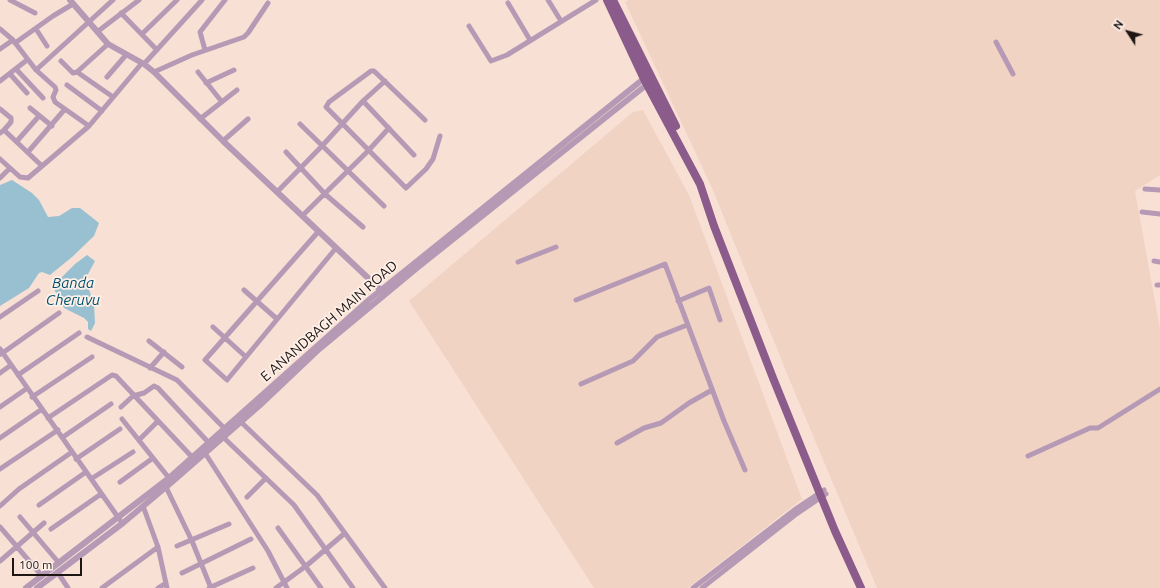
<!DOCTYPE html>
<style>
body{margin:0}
#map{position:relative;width:1160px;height:588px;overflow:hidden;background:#f8e0d5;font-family:Ubuntu,sans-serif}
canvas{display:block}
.north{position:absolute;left:1108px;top:12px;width:40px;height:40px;-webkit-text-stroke:3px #fef0e9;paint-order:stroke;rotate:306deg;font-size:11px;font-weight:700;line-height:16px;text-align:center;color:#1e1612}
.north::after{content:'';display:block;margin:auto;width:14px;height:18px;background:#1e1612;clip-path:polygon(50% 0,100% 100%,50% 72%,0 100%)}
.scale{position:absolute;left:12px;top:558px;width:70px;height:18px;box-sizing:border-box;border:2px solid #1e1612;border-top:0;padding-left:5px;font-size:12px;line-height:14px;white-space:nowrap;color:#1e1612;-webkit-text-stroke:3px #fef0e9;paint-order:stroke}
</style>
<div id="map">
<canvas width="1160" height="588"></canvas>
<div class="north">N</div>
<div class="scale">100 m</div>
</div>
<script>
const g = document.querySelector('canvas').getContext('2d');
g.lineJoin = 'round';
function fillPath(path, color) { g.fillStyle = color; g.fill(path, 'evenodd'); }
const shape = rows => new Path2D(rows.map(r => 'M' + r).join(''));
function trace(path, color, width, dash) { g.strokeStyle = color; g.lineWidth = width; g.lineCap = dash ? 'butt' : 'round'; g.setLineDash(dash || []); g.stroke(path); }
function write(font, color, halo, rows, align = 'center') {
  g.font = font + ' Ubuntu,sans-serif'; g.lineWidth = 3.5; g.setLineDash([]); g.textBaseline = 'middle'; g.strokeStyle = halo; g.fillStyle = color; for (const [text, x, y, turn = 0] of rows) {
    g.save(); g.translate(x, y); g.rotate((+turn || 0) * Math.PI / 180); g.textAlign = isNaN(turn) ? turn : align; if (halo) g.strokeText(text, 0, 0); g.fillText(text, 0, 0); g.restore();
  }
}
const built = shape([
 [629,0,1160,0,1160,175,1135,191,1160,329,1160,588,877,588,790,381,712,188,625,2],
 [643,110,689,195,802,499,688,588,594,588,409,301,633,112]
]);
const water = shape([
 [12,180,32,193,39,200,48,217,59,216,72,208,80,208,99,223,94,236,72,257,50,275,42,272,39,273,29,288,0,306,0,185],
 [87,255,95,261,87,276,87,283,94,305,95,323,91,331,88,329,88,322,84,318,64,308,54,289,55,284,75,264]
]);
const minor = shape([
 [10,0,35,13],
 [548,0,561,21],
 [508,3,530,40],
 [121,13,157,50],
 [469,26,491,61,507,55,596,0],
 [0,29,13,40,36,70,55,87,56,90,53,97,55,102,89,126],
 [36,29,47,46],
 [97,32,139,0],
 [142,34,177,0],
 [996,42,1013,74],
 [15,43,53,16,73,4],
 [0,49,13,40],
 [205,50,200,32,225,0],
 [61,61,73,73,77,72,108,44],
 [144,64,202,0],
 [16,69,43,98],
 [36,70,113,0],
 [77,72,113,97],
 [154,72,192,55,244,37,248,33,268,3],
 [198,72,222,102],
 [10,74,27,93],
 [107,77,126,55],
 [0,81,27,60],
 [206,83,234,70],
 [67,85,102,111],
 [363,101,414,155],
 [30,108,52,126],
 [0,109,11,118,11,122,4,130],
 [200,119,237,90],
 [425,120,374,71,371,71,329,102,326,107,406,188,426,169,433,159,440,136],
 [300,124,384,206],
 [0,133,4,130,42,166],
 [17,141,39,116],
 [223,141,248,119],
 [28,152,65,109],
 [286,152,325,194,363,227],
 [0,159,10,168],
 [0,178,10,168,20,177,28,178,89,126,142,63],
 [1145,189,1160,190],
 [277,192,322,146,363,101,385,81],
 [1142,212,1160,214],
 [302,216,368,151,389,128],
 [318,232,205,360,227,380,336,248],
 [1154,261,1160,262],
 [518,262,556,247],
 [1157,285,1160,285],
 [244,290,277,319],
 [576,300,665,264,724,421,745,470],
 [678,301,709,288,720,320],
 [0,317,38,291],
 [213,327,246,357],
 [87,337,177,380,227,431],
 [149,341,182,367],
 [0,349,120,520],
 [1,354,59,313],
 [150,368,164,352],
 [0,373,11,365],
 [18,375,79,333],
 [581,384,633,361,657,337,687,325],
 [32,397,92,357],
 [0,407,26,389],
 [121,407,133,396,144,393,154,386,158,388,209,443],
 [48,418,112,375,116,376,192,457],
 [122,419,169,478],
 [241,422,317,495,385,588],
 [63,437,111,404],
 [223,437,294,505,353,588],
 [0,438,42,409],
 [139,440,158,421],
 [617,443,644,428,661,423,689,403,712,390],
 [205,453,268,551,287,588],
 [1028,456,1090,428,1098,428,1160,389],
 [76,459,120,429],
 [0,469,58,430],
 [91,479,133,452],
 [120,482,153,458],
 [165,485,192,541,211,588],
 [247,497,266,478],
 [39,505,86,472],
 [0,506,19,489,72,452],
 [143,506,158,547,167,588],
 [20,517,59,563],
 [0,527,42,576],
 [278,528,321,588],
 [51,529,101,494],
 [177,546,229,524],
 [0,561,44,523],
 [58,573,68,588],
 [182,573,251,539],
 [102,588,158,547],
 [158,588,166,583],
 [209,588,253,568],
 [276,588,306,566,345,533],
 [693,588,797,508,824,490],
 [702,588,795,515,826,494]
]);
const tertiary = shape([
 [70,0,108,44,144,64,154,72,223,141,384,293],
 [26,588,169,478,370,299,647,76],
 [37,588,123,523,172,482,259,406,317,351,417,268,650,82]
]);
const primary = shape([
 [607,0,644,79,700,184,714,226,773,378,835,531,861,588],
 [613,0,676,126]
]);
const streetNames = [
 ["E ANANDBAGH MAIN ROAD",329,321,-41]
];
const waterNames = [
 ["Banda",73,283],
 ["Cheruvu",73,300]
];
fillPath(built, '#f1d3c4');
fillPath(water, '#98c0d1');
trace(minor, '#b69ab5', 5);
trace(tertiary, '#b69ab5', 6);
trace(primary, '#8b5b8b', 8);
write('14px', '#1e1612', '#fef0e9', streetNames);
write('italic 15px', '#00516a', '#fef0e9', waterNames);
</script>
